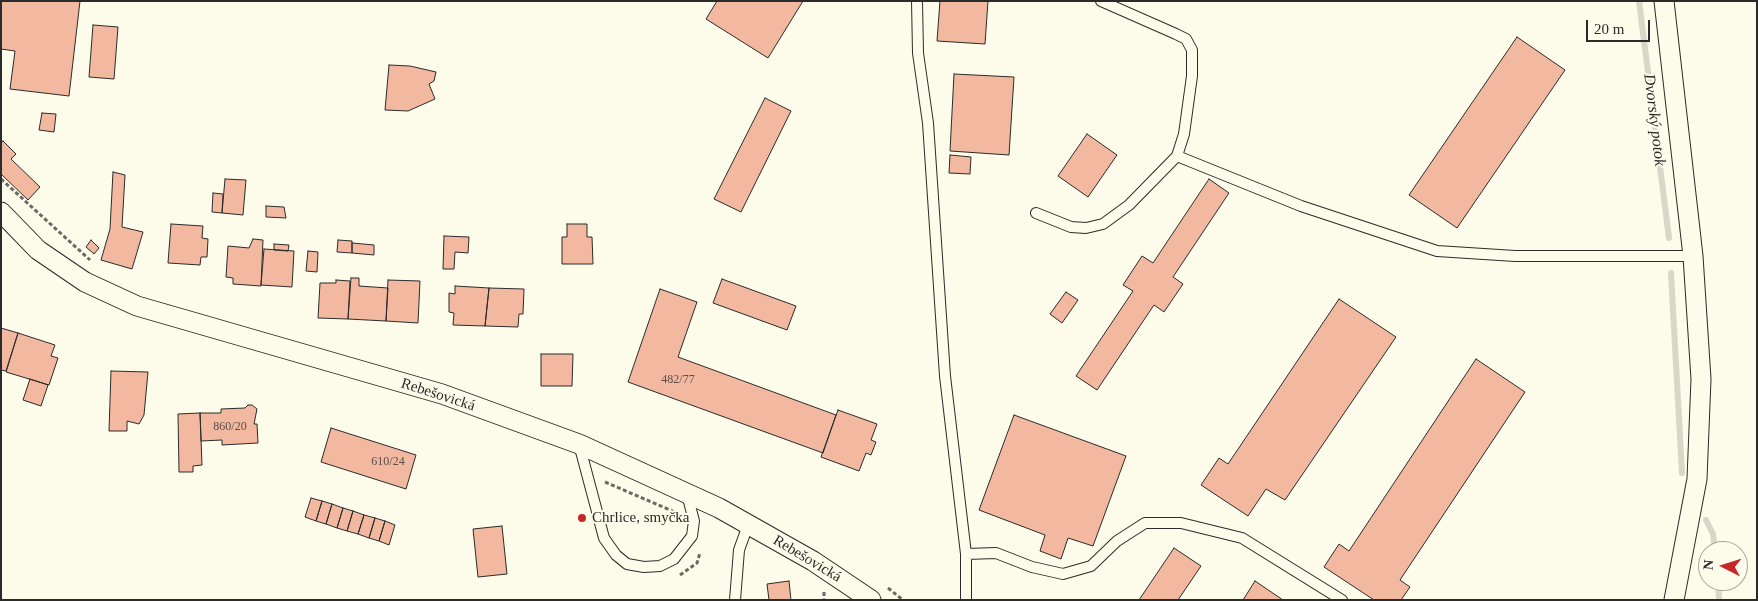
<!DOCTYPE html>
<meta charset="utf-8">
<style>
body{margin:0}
#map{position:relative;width:1758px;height:601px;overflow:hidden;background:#fdfbea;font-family:"Times New Roman",serif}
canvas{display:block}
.frame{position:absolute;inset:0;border:2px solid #2b2b2b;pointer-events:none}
.north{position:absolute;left:1698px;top:541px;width:50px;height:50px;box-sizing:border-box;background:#fdfbea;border:1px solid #a9a89e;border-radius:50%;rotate:275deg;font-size:14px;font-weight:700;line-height:20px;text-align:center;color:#2b2b2b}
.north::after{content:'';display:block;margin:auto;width:18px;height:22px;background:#c62828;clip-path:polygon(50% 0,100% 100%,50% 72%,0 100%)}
.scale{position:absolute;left:1586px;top:20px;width:64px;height:22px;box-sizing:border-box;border:2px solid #2b2b2b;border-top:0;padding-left:6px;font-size:15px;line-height:18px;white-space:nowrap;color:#2b2b2b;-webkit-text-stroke:4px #fdfbea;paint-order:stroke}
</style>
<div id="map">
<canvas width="1758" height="601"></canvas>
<div class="frame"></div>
<div class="north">N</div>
<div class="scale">20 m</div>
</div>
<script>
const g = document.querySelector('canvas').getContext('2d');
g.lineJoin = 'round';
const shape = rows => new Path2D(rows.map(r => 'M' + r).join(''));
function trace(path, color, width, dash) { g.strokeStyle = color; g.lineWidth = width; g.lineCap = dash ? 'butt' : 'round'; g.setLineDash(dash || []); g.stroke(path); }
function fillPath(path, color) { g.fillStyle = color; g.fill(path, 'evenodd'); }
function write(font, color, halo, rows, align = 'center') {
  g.font = font + ' "Times New Roman",serif'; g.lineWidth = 4; g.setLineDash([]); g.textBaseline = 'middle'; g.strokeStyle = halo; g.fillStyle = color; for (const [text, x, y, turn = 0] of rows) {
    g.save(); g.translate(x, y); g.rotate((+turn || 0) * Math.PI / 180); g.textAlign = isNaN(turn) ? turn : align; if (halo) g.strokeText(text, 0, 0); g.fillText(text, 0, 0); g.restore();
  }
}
const stream = shape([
 [1639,1,1669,238],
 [1671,273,1682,473],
 [1706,520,1713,534,1715,551],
 [1718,581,1719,600]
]);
const building = shape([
 [1,1,80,1,69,96,10,89,15,51,1,49,1,1],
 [717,1,803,1,768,58,706,19,717,1],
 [940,1,988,1,985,44,937,41,940,1],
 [93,25,118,27,114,79,89,77,93,25],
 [1517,37,1565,70,1457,228,1409,195,1517,37],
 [389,65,410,66,436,72,434,81,429,84,435,99,408,111,385,110,389,65],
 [954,74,1014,77,1009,155,950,151,954,74],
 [765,98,791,111,741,212,714,199,765,98],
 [42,113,56,114,54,132,39,130,42,113],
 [1087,134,1117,155,1088,197,1058,176,1087,134],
 [3,141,16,154,11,159,40,187,28,200,1,174,1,143,3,141],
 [950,155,971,157,970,174,949,173,950,155],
 [113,172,125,175,122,227,143,232,132,269,101,260,110,229,113,172],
 [225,179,246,180,243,215,222,213,225,179],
 [1209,179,1229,193,1173,277,1183,284,1164,312,1154,305,1097,390,1076,376,1133,291,1123,285,1142,256,1153,263,1209,179],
 [213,193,223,194,222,213,212,212,213,193],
 [266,206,284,207,286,218,266,217,266,206],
 [171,224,203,226,202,238,208,239,207,257,201,257,200,265,168,263,171,224],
 [567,224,587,224,587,237,592,237,593,264,562,264,562,237,567,237,567,224],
 [444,236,469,237,468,253,455,252,454,269,443,269,444,236],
 [253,239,263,240,261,286,233,284,233,278,226,277,228,246,249,248,253,239],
 [91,240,99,248,94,254,86,247,91,240],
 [338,240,352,241,352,253,337,252,338,240],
 [352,243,374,245,374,255,352,253,352,243],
 [274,244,289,245,288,251,274,250,274,244],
 [264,249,294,251,292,287,261,285,264,249],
 [308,251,318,252,317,272,306,271,308,251],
 [351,278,359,278,359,286,388,288,386,321,348,319,351,278],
 [722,279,796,306,787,330,713,303,722,279],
 [336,280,350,281,348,319,318,318,320,283,336,283,336,280],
 [388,280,420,281,418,323,386,321,388,280],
 [455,286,489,288,485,326,453,325,454,313,449,312,449,293,455,294,455,286],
 [489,288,524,289,523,314,519,314,518,327,485,326,489,288],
 [660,289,697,302,678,357,836,415,823,453,628,382,660,289],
 [1066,292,1078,300,1062,323,1050,314,1066,292],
 [1339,299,1396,337,1285,500,1266,489,1248,516,1201,485,1219,458,1228,464,1339,299],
 [1,328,18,333,6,371,1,370,1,328],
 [18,333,55,345,51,356,58,358,49,385,6,372,18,333],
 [541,354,573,354,572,386,541,386,541,354],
 [1476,359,1525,392,1400,580,1410,587,1401,600,1374,600,1324,567,1339,544,1349,551,1476,359],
 [111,371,148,372,144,415,139,424,127,421,127,431,109,431,111,371],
 [30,379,48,385,41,406,23,400,30,379],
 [248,405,252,405,257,409,254,424,257,424,258,443,222,445,222,440,201,441,200,413,221,413,221,409,245,408,248,405],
 [838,410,877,424,871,440,876,442,871,455,866,453,859,471,821,457,838,410],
 [200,413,202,465,193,466,193,472,179,472,178,414,200,413],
 [1014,415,1126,456,1093,546,1068,538,1061,559,1040,551,1045,535,979,510,1014,415],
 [331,428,416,455,406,489,321,462,331,428],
 [311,498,322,501,316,521,305,517,311,498],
 [322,501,332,504,326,524,316,521,322,501],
 [332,504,343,508,337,528,326,524,332,504],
 [343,508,353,511,347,531,337,528,343,508],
 [353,511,364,515,358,534,347,531,353,511],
 [364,515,375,518,369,538,358,534,364,515],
 [375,518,385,521,379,541,369,538,375,518],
 [385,521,395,525,389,545,379,541,385,521],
 [502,526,507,574,478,577,473,529,502,526],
 [1174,548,1201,566,1178,600,1139,600,1174,548],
 [789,581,791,600,769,600,767,584,789,581],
 [1255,581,1283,600,1243,600,1255,581]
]);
const path = shape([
 [1,179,90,260],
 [605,482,677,513],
 [680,575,697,563,700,553],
 [888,588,903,600],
 [824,592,824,600]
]);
const service = shape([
 [917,1,918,53,928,123,945,376,966,554,966,600],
 [1177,156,1301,206,1437,251,1515,256,1693,256],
 [1036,213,1071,227,1086,228,1103,224,1129,205,1177,156,1184,134,1192,76,1192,50,1186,39,1176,34,1101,1],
 [579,444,604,538,616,555,627,564,644,567,660,566,674,559,692,536,694,521,687,494],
 [966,554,996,553,1032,567,1063,574,1091,566,1117,541,1145,523,1181,523,1242,538,1342,600],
 [735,600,739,550,748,525]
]);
const minor = shape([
 [1664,1,1693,256,1701,379,1697,479,1674,600],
 [1,212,38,250,85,282,137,306,442,394,579,444,719,508,813,561,871,600]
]);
const markers = [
 [582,518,5,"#c62828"]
];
const numberNames = [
 ["482/77",678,380],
 ["860/20",230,427],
 ["610/24",388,462]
];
const streetNames = [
 ["Rebešovická",438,395,18],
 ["Rebešovická",807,559,31]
];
const poiNames = [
 ["Chrlice, smyčka",592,518]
];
const waterNames = [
 ["Dvorský potok",1654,120,83]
];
trace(stream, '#d8d7c9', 6);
fillPath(building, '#f2b8a0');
trace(building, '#2b2b2b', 1);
trace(service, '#2b2b2b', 12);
trace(minor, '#2b2b2b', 21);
trace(path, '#6a6964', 3, [4, 2.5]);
trace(service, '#fdfbea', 10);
trace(minor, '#fdfbea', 19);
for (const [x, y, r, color] of markers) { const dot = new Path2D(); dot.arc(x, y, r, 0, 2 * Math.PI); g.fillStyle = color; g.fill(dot); trace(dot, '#fdfbea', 2); }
write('12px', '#5d4e48', null, numberNames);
write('15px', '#2b2b2b', '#fdfbea', streetNames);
write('15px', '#2b2b2b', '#fdfbea', poiNames, 'left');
write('italic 16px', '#2b2b2b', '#fdfbea', waterNames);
</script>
